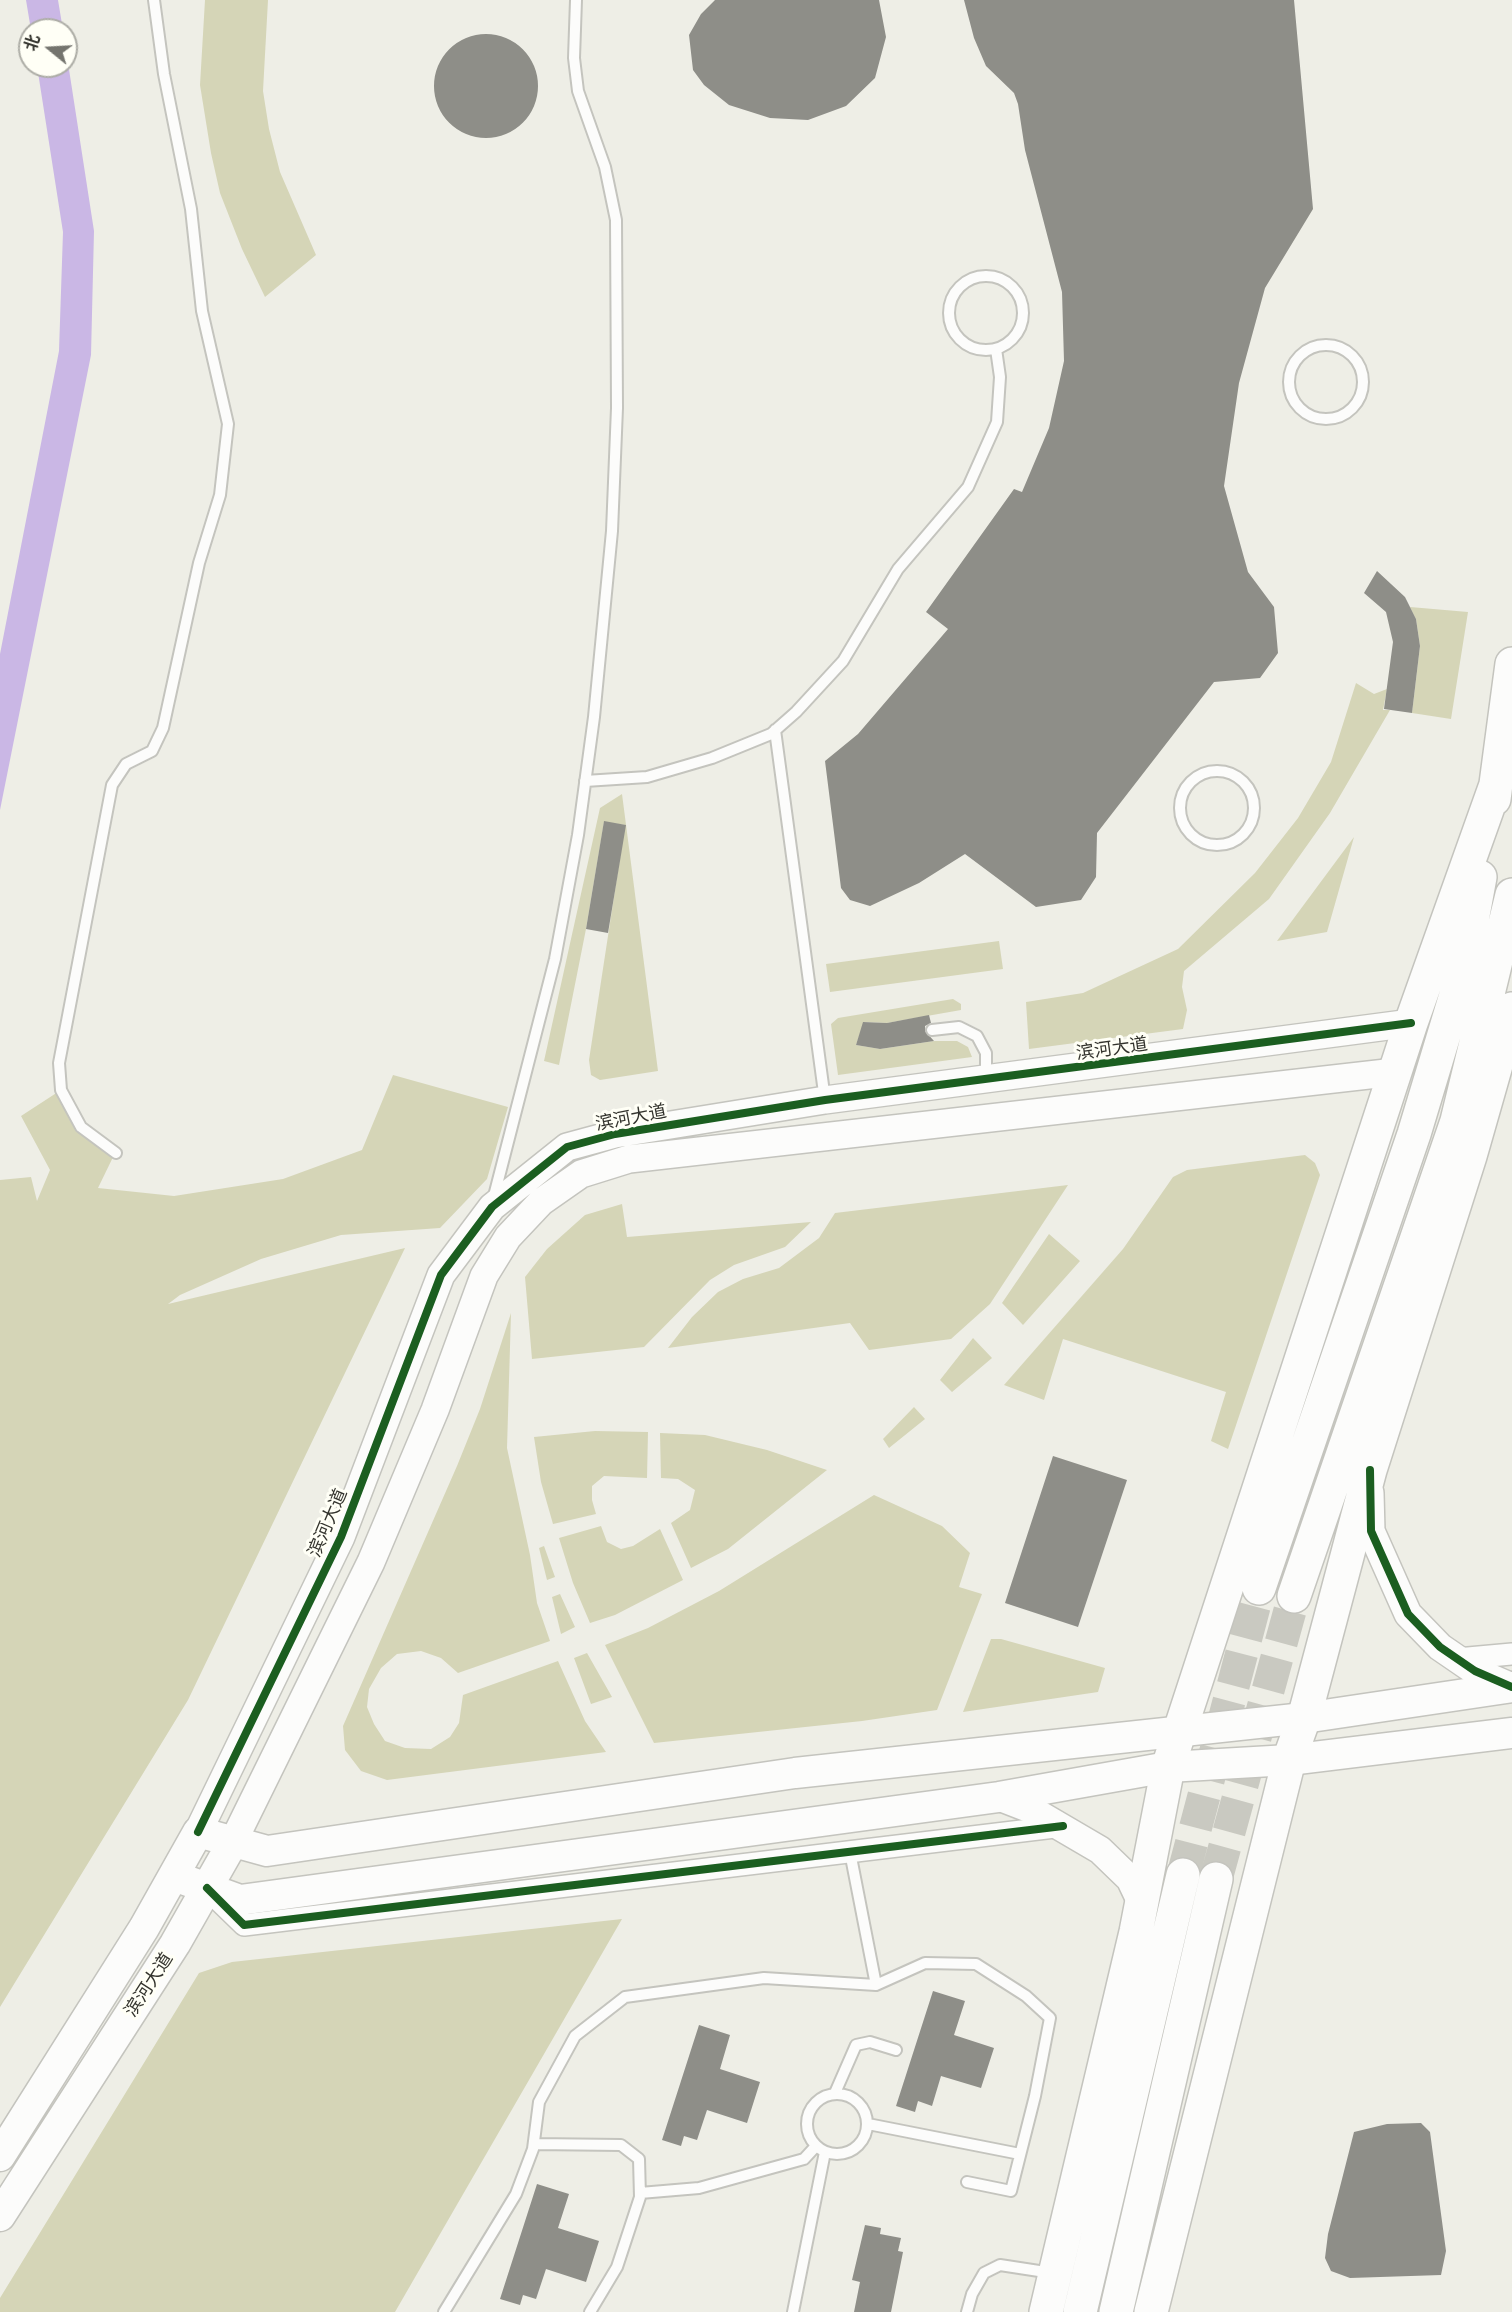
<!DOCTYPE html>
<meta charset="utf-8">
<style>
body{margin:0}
#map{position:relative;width:1512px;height:2312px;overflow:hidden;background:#eeeee6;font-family:Montserrat,"Noto Sans SC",sans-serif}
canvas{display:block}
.north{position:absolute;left:18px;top:18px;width:60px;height:60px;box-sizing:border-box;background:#fffff6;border:2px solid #adada6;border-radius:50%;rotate:288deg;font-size:16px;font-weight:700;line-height:24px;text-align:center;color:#33332d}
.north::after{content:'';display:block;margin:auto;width:21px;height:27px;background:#74746e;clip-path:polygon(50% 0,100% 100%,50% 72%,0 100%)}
</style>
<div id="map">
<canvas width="1512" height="2312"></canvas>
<div class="north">北</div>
</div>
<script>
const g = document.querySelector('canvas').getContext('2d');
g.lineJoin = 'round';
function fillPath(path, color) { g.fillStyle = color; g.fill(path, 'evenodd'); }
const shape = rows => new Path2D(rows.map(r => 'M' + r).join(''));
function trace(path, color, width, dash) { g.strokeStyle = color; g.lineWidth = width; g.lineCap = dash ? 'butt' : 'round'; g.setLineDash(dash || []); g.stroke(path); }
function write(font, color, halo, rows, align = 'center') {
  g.font = font + ' Montserrat,"Noto Sans SC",sans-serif'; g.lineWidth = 6; g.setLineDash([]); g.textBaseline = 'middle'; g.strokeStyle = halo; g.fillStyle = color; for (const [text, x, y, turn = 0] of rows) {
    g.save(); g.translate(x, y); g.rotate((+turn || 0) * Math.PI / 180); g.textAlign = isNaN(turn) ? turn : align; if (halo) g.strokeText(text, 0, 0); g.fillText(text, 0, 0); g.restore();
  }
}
const green = shape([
 [205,0,268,0,263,91,269,129,280,172,316,255,265,297,242,249,220,193,211,153,200,85],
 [1410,607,1468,612,1451,719,1412,713,1420,646,1416,619],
 [1356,683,1374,694,1387,689,1383,710,1390,710,1330,813,1269,899,1184,971,1182,987,1187,1010,1183,1029,1029,1049,1026,1002,1083,993,1178,949,1255,873,1298,818,1331,762],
 [622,794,658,1071,600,1080,591,1075,589,1060,625,825,604,822,586,929,559,1065,544,1061,600,808],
 [1354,837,1327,932,1277,941],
 [999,941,1003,969,830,992,826,964],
 [953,999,961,1004,961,1010,887,1023,864,1022,856,1045,880,1049,934,1041,957,1041,968,1047,972,1057,838,1075,831,1024,838,1018],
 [393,1075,508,1107,487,1179,440,1228,341,1235,261,1259,180,1295,168,1304,405,1248,188,1700,0,2007,0,1180,31,1177,37,1201,50,1170,21,1116,61,1090,81,1127,115,1153,98,1188,174,1196,283,1179,362,1150],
 [1305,1155,1315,1163,1320,1175,1228,1449,1211,1441,1226,1392,1063,1339,1044,1400,1004,1385,1123,1249,1173,1177,1187,1170],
 [1068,1185,990,1304,951,1339,869,1350,850,1323,668,1348,692,1317,718,1292,743,1279,779,1268,819,1238,835,1213],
 [622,1204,627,1237,811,1222,785,1247,734,1265,710,1280,644,1347,532,1359,525,1277,547,1249,585,1215],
 [1049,1234,1080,1261,1023,1325,1002,1303],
 [511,1313,507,1448,530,1555,537,1603,550,1641,458,1673,441,1658,421,1651,397,1654,381,1668,369,1689,367,1707,374,1724,385,1741,405,1748,431,1749,450,1737,459,1723,463,1695,558,1661,585,1721,606,1752,387,1780,361,1771,345,1750,343,1726,457,1466,480,1409],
 [973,1338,992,1358,952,1392,940,1380],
 [914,1407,925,1419,889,1448,883,1439],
 [595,1431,648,1432,647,1478,604,1476,592,1486,592,1500,596,1514,553,1524,541,1482,534,1437],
 [660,1433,705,1435,767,1450,827,1470,728,1549,691,1568,671,1523,690,1510,695,1490,678,1479,661,1478],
 [874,1495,942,1526,970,1553,959,1587,982,1594,937,1710,862,1721,654,1743,605,1645,648,1628,719,1591],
 [601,1526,607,1542,621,1549,633,1546,660,1529,683,1580,615,1615,590,1623,573,1583,559,1538],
 [544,1546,555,1577,547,1580,539,1548],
 [560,1594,575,1627,561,1634,552,1597],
 [991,1639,1001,1639,1105,1668,1098,1692,963,1712],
 [587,1653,612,1697,591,1704,574,1658],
 [622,1919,395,2312,0,2312,0,2298,199,1973,232,1962]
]);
const water = shape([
 [26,0,58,0,63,30,31,30],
 [66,50,94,231,91,355,0,810,0,654,59,351,63,232,37,66,66,66]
]);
const building = shape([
 [715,0,879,0,886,37,875,78,846,106,808,120,770,118,729,105,704,85,693,70,689,35,701,14],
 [964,0,1294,0,1313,209,1265,288,1239,383,1224,486,1248,572,1274,607,1278,653,1260,678,1214,682,1097,833,1096,877,1081,900,1036,907,965,854,919,883,870,906,850,900,841,888,825,761,858,734,948,629,926,612,1014,489,1022,492,1049,428,1064,361,1062,292,1025,150,1018,104,1014,93,986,66,974,38],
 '434 86a52 52 0 1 1 104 0a52 52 0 1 1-104 0Z',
 [1377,571,1405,597,1416,619,1420,646,1412,713,1384,709,1393,642,1386,612,1364,593],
 [604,821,626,825,608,933,586,929],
 [929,1015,931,1023,925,1026,925,1031,934,1041,880,1049,856,1045,863,1022,887,1023],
 [1053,1456,1127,1480,1078,1627,1005,1603],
 [933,1991,965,2001,954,2035,994,2048,981,2088,941,2076,932,2106,918,2101,915,2112,896,2106],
 [699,2025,730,2035,720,2069,760,2082,747,2123,707,2110,697,2140,684,2136,681,2146,662,2140],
 [1421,2123,1430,2132,1446,2251,1441,2275,1350,2278,1331,2271,1325,2258,1328,2234,1354,2132,1387,2124],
 [537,2184,569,2194,558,2228,599,2241,586,2282,546,2269,536,2299,523,2295,520,2305,500,2299],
 [865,2225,881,2228,880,2234,901,2238,898,2251,903,2252,891,2312,854,2312,860,2282,852,2280]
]);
const primaryTunnel = shape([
 [1183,1875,1259,1588],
 [1216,1879,1294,1596]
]);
const service = shape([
 '949 313a37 37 0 1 1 74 0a37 37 0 1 1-74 0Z',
 '1289 382a37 37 0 1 1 74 0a37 37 0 1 1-74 0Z',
 [775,730,825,1100],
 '1180 808a37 37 0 1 1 74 0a37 37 0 1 1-74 0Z',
 [585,781,647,777,712,758,771,734,796,712,843,661,898,569,968,487,997,422,1000,377,996,349],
 [932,1030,959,1027,977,1036,986,1053,986,1079],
 [116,1153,81,1127,61,1090,59,1063,112,785,126,764,152,751,163,728,199,563,220,495,228,424,202,311,191,209,164,74,154,0],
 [493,1200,555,959,578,835,594,717,612,531,617,408,616,220,605,167,578,91,574,58,576,0],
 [876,1985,925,1963,976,1964,1026,1996,1050,2018,1035,2096,1011,2191,967,2182],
 [835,2093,856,2045,870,2042,896,2050],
 '807 2124a30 30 0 1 1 60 0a30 30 0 1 1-60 0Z',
 [868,2124,1020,2154],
 [534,2144,621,2145,639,2159,640,2197,617,2267,590,2312],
 [640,2193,699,2188,804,2159,816,2146],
 [444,2312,516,2194,533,2149,539,2102,575,2036,625,1997,764,1978,876,1985,850,1852],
 [793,2312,825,2152],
 [967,2312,972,2294,984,2273,1000,2265,1052,2273]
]);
const minor = shape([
 [1457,1659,1512,1654],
 [211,1893,244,1925,1063,1826]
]);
const tertiary = shape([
 [1370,1493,1371,1531,1408,1614,1440,1647,1475,1671,1512,1687],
 [999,1797,1030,1809,1100,1850,1130,1879,1140,1900,1138,1912],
 [198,1832,341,1537,441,1275,492,1207,567,1147,615,1134,825,1100,1411,1023],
 [233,1842,371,1562,435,1410,484,1276,508,1237,541,1202,581,1174,629,1159,1395,1072]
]);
const secondary = shape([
 [174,1876,240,1900,999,1797,1168,1767,1289,1760,1512,1733],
 [0,2156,144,1928,198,1832,267,1851,795,1773,1304,1718,1512,1687],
 [0,2216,175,1944,233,1842]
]);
const primary = shape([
 [1494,799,1512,664],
 [1259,1588,1414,1134,1462,975,1480,877],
 [1294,1596,1457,1121,1512,895],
 [1046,2312,1136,1932,1168,1767,1411,1023,1498,779],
 [1080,2312,1183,1875],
 [1116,2312,1216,1879],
 [1151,2312,1289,1760,1304,1718,1370,1470,1470,1156,1512,1009]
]);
const cycleway = shape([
 [1370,1470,1371,1531,1408,1614,1440,1647,1475,1671,1512,1687],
 [198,1832,341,1537,441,1275,492,1207,567,1147,615,1134,825,1100,1411,1023],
 [207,1888,244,1925,1063,1826]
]);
const streetNames = [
 ["滨河大道",1112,1049,-8],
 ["滨河大道",631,1118,-11],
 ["滨河大道",328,1523,-67],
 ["滨河大道",149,1985,-57]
];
fillPath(green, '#d5d5b7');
fillPath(water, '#cab7e5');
fillPath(building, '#8e8e88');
trace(primaryTunnel, '#c9c9c1', 33, [33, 16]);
trace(service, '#c4c4be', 14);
trace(minor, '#c4c4be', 24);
trace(tertiary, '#c4c4be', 30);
trace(secondary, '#c4c4be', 33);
trace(primary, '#c4c4be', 36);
trace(service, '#fcfcfb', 10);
trace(minor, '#fcfcfb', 21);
trace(tertiary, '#fcfcfb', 27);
trace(secondary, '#fcfcfb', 30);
trace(primary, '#fcfcfb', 33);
trace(cycleway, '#1b5e20', 8);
write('18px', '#33332d', '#fffff6', streetNames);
</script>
